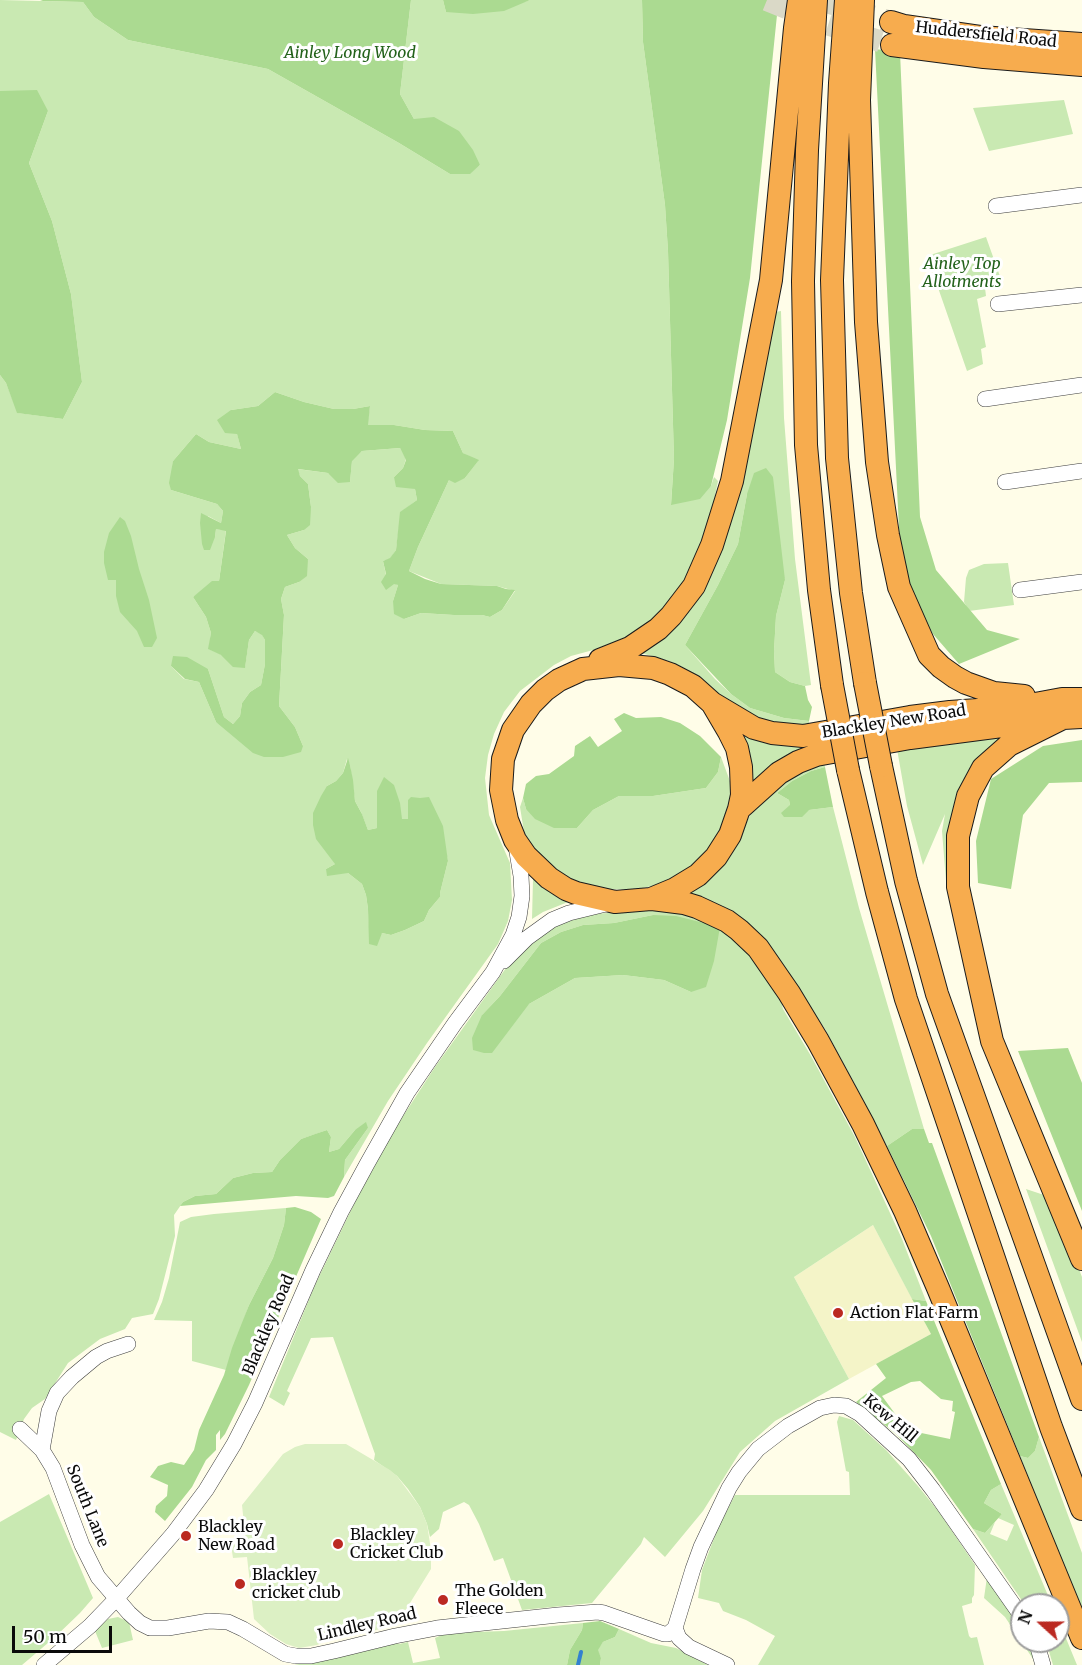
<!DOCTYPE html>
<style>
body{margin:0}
#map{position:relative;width:1082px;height:1665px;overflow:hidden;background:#fffde8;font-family:Merriweather,serif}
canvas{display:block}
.north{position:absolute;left:1010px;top:1593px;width:60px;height:60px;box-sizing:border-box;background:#fff;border:2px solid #9d9d9d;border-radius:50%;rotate:291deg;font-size:16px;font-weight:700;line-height:24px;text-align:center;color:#0a0a0a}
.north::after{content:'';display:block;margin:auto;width:21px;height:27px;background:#bb2921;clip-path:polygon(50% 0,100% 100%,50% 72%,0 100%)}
.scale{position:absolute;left:12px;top:1626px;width:100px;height:27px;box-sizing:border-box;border:3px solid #0a0a0a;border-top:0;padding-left:8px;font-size:18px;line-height:21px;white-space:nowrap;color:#0a0a0a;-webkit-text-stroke:4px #fff;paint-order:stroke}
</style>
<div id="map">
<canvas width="1082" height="1665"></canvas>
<div class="north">N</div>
<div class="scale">50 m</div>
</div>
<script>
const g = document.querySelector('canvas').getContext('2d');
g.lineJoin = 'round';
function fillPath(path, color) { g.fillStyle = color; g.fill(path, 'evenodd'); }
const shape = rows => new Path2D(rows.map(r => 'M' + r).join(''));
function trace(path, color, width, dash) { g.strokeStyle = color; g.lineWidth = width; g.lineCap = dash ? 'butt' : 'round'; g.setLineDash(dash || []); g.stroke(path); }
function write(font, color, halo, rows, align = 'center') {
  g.font = font + ' Merriweather,serif'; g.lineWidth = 6; g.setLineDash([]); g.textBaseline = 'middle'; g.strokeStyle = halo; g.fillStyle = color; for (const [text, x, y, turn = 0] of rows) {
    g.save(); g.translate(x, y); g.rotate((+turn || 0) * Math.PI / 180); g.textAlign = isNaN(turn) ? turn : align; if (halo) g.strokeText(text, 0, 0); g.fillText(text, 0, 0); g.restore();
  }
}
const farmland = shape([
 [873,1225,931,1334,849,1379,794,1277]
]);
const green = shape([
 [0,0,83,2,94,17,128,40,268,69,399,143,450,174,469,174,480,165,414,119,400,94,411,0,443,0,446,12,524,2,530,0,642,0,643,42,665,205,668,251,674,459,671,504,711,486,714,477,718,481,709,525,690,575,647,629,608,646,571,656,554,665,520,691,504,712,494,734,488,755,485,778,489,815,510,863,512,900,508,921,498,944,427,1043,388,1101,344,1177,345,1160,368,1128,355,1130,339,1149,329,1152,331,1137,327,1130,301,1139,280,1160,272,1172,253,1173,233,1178,216,1194,195,1196,183,1202,174,1215,175,1236,159,1299,153,1314,132,1318,125,1329,100,1339,68,1363,45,1399,32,1408,24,1419,16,1440,0,1432,0,375,6,383,18,413,63,419,82,382,71,294,52,221,29,163,48,111,0,92],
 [275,392,304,402,334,409,353,409,370,406,367,425,394,425,425,430,453,431,463,453,478,461,465,478,449,480,418,547,409,571,441,584,497,586,515,591,502,610,490,617,482,615,454,615,421,613,404,619,393,601,398,585,394,583,386,575,383,561,390,559,396,550,401,512,417,500,415,489,394,477,403,468,406,459,400,448,362,451,352,460,350,482,328,473,297,469,300,476,308,484,311,507,304,530,287,535,295,548,308,559,299,582,285,587,281,599,284,615,279,706,295,727,303,746,216,722,199,682,184,679,171,666,208,669,224,717,233,724,240,716,242,703,250,692,261,685,265,664,265,640,262,634,255,631,249,640,245,667,233,666,222,655,209,649,211,633,206,617,193,597,219,581,226,530,216,529,215,537,208,516,221,523,223,511,217,504,171,490,173,461,196,434,209,442,241,449,231,410,258,406],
 [347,759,350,765,355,801,361,812,368,830,377,828,377,791,402,819,408,819,408,800,445,847,448,861,440,893,440,897,429,910,424,921,405,930,391,935,382,933,370,944,368,909,366,895,362,884,348,873,326,869,335,864,327,786,336,781,343,773],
 [1064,100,1073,134,989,151,973,108],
 [986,237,1002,282,985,288,986,296,977,299,986,347,981,349,983,364,967,371,927,256],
 [781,311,784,418,795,559,811,685,805,686,790,682,775,672,774,651,776,616,785,580,747,494,738,544,718,585,685,645,715,679,731,694,750,708,784,718,809,721,809,727,788,727,744,713,692,673,669,661,641,653,680,620,775,312],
 [1008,563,1014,605,969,611,964,602,966,578,969,570,984,564],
 [1020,730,975,770,952,880,946,881,942,831,945,814,923,865,907,806,897,749],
 [743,732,817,742,752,784,742,735],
 [721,757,731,784,731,798,722,826,714,842,694,865,661,884,634,890,610,889,581,884,559,874,540,857,524,832,520,807,523,798,526,809,577,828,593,810,619,796,653,796,706,788,718,772],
 [824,762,825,767,811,771,792,781,777,793,789,800,790,805,809,810,833,807,859,908,924,1129,912,1129,887,1146,865,1103,825,1029,805,999,748,926,749,924,729,911,685,895,739,838,748,819,757,804,784,780],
 [533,879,568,901,568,902,543,912,532,919],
 [666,910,686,913,730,932,778,988,783,1009,811,1056,855,1137,902,1239,926,1301,912,1299,873,1225,794,1277,849,1379,775,1421,740,1452,703,1511,665,1557,644,1537,641,1544,592,1603,522,1610,503,1558,494,1561,479,1524,469,1505,464,1502,443,1512,439,1529,430,1537,427,1524,420,1507,408,1489,397,1476,374,1460,375,1454,333,1337,311,1338,287,1391,290,1393,284,1406,269,1397,315,1285,357,1198,396,1127,435,1067,506,968,522,949,556,924,589,914],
 [653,915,691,992,664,980,623,975,575,978,529,1004,482,1015,500,996,541,943,561,932,583,925,614,923],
 [1026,1189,1044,1195,1066,1236,1082,1277,1082,1342],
 [286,1208,284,1225,273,1258,249,1305,226,1370,192,1361,192,1321,154,1320,162,1302,169,1278,180,1222,191,1217,214,1214],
 [839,1416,853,1420,886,1450,918,1486,939,1512,975,1565,974,1595,972,1598,972,1603,962,1606,969,1636,971,1638,977,1637,984,1665,758,1665,775,1636,746,1620,723,1611,719,1603,698,1598,702,1570,718,1528,735,1495,850,1495,849,1472,846,1471,837,1422],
 [1039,1437,1082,1553,1082,1611,1020,1456,1028,1458,1035,1451],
 [1001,1484,1052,1605,1025,1605,973,1529,985,1533,995,1522,990,1534,1007,1541,1014,1525,998,1518,1002,1514,984,1503,991,1490],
 [49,1494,93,1598,80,1613,55,1637,22,1665,0,1665,0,1522],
 [987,1577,1022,1627,1022,1641,1029,1641,1037,1665,1005,1617,984,1598],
 [118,1617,129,1622,133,1640,102,1648,95,1631,108,1619],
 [1058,1619,1077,1665,1053,1665,1046,1641,1058,1641],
 [583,1623,582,1630,570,1650,567,1665,294,1665,332,1658,393,1642,399,1644,408,1642,413,1663,440,1658,435,1638,446,1633,504,1631],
 [619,1629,651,1643,676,1648,708,1665,600,1665,601,1658,597,1650,603,1642,615,1637]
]);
const forest = shape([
 [40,0,411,0,400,94,414,119,434,117,459,131,473,150,480,165,470,174,450,174,399,143,268,69,128,40,94,17,83,2,43,1],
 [443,0,530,0,504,11,473,14,446,12],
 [642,0,770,0,777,15,750,278,727,420,711,486,700,499,671,505,674,459,668,251,665,205,643,42],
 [875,49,900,52,920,517,936,570,987,630,1020,639,959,664,933,634,909,589,900,548],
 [37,90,48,111,29,163,52,221,71,294,82,382,63,419,17,413,6,383,0,375,0,91],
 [275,392,304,402,334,409,353,409,370,406,368,425,394,425,425,430,453,431,463,453,479,460,465,478,455,483,449,480,418,547,409,571,425,579,441,584,497,586,506,589,515,590,502,610,490,617,482,615,454,615,421,613,404,619,394,614,393,601,398,585,394,584,386,590,381,582,386,574,383,561,390,558,396,550,400,512,417,500,415,489,396,487,394,477,403,468,406,460,400,448,362,451,352,461,350,482,338,483,328,473,298,469,300,476,308,484,311,507,310,525,304,530,287,535,295,548,308,559,307,576,299,582,285,587,281,599,284,615,279,706,295,727,303,746,301,752,283,757,264,757,253,753,216,722,199,682,185,679,171,666,173,656,187,657,208,669,224,717,233,724,240,716,242,703,250,692,261,685,265,664,265,640,262,635,255,631,249,640,245,668,233,667,221,655,208,649,211,633,206,617,193,597,212,581,219,581,226,531,216,529,215,537,210,550,204,550,202,544,200,523,201,513,221,523,223,511,217,504,171,490,169,483,173,461,196,434,209,442,241,449,237,434,225,433,217,420,231,410,258,406],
 [766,468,773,477,785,580,776,616,774,651,775,672,790,682,805,686,808,700,812,707,809,721,784,718,750,708,731,694,685,645,718,585,738,544,747,494,754,473],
 [120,517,125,521,131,536,139,569,149,600,157,638,152,647,144,647,137,631,120,612,116,596,116,580,108,580,104,563,104,552,109,533],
 [624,713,636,718,661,717,680,723,700,736,721,757,718,772,706,788,653,796,619,796,593,810,577,828,554,828,535,819,526,809,523,798,526,784,536,776,549,774,574,756,575,746,590,736,598,747,622,731,614,719],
 [1082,740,1082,782,1049,783,1023,815,1011,889,978,883,976,841,991,779,1043,746],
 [348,758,350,765,353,780,355,801,362,814,368,830,377,828,377,791,384,777,394,785,400,803,402,819,408,819,408,800,411,797,420,798,429,797,443,826,448,861,440,893,440,897,429,910,424,921,405,930,391,935,382,933,377,946,369,944,368,909,366,895,362,884,348,873,327,876,326,869,335,864,316,839,313,825,313,813,321,796,327,786,336,781,343,773],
 [825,767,833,807,809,810,802,817,784,817,781,813,790,805,789,800,777,793,792,781,811,771],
 [653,915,676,916,720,927,714,961,706,987,691,992,664,980,623,975,575,978,529,1004,492,1053,484,1053,473,1050,472,1038,482,1015,500,996,541,943,561,932,583,925,614,923],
 [1068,1048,1082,1083,1082,1211,1018,1051],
 [366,1122,368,1128,345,1160,344,1177,334,1196,328,1198,296,1196,180,1206,183,1202,195,1196,216,1194,233,1178,253,1173,272,1172,280,1160,301,1139,315,1134,327,1130,331,1137,329,1152,339,1149,355,1130],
 [912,1129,924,1129,929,1143,932,1143,1039,1437,1035,1451,1028,1458,1020,1456,931,1236,887,1146],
 [295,1207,311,1212,321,1219,249,1385,225,1434,220,1440,220,1430,216,1435,216,1450,206,1460,192,1487,165,1521,155,1512,156,1506,167,1496,168,1485,150,1477,158,1466,171,1462,184,1465,194,1450,199,1430,224,1375,232,1348,249,1305,273,1258,284,1225,286,1208],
 [912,1299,926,1301,1001,1484,991,1490,984,1503,1002,1514,985,1533,973,1529,931,1470,896,1434,856,1402,886,1378,876,1364,931,1334],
 [920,1381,941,1399,953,1401,952,1411,955,1412,950,1439,907,1430,882,1396,911,1382],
 [600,1621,619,1629,615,1637,603,1642,598,1650,601,1658,600,1665,567,1665,570,1650,582,1630,583,1623]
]);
const pitch = shape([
 [305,1444,346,1444,390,1470,397,1476,420,1507,427,1524,431,1550,431,1569,397,1624,369,1632,354,1632,337,1636,317,1645,299,1648,286,1644,270,1634,254,1619,247,1557,233,1558,231,1545,246,1543,242,1505,283,1454,295,1447]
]);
const stream = shape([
 [578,1665,581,1652]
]);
const highwayTunnel = shape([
 [767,0,820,22,892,45],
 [820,0,891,22]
]);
const minor = shape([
 [996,206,1082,195],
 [998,304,1082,295],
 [985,399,1082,385],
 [1005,482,1082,471],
 [1020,590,1082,582],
 [504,961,527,938,552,920,569,913,610,903],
 [20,1429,42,1450,53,1468,82,1545,98,1577,129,1613,140,1623,150,1628,168,1628,209,1621,228,1622,243,1629,285,1654,296,1656,311,1656,334,1651,395,1636,437,1628,558,1615,598,1612,604,1613,664,1634,668,1634,675,1628],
 [42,1450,49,1411,57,1393,72,1377,96,1357,107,1351,128,1344],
 [675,1628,693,1569,701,1547,729,1488,739,1472,758,1449,788,1426,820,1408,834,1405,846,1406,860,1414,909,1459,933,1490,1022,1617],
 [675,1628,679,1638,689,1647,727,1665],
 [1036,1641,1043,1665],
 [44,1665,90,1626,117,1598,173,1534,206,1490,234,1444,255,1403,313,1270,341,1212,367,1164,407,1093,455,1023,493,972,513,935,519,917,522,896,521,876,516,846]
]);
const highway = shape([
 [816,0,807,150,803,281,806,445,819,590,832,685],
 [846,0,840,83,832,280,837,458,851,593,865,683],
 [863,0,859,100,866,322,877,462,888,535,899,587,929,655,941,667,955,677,966,683,994,693,1024,696],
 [891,22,904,26,980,37,1082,44],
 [892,45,984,57,1082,65],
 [600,660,630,648,658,629,671,616,694,586,712,545,732,481,771,280,795,28,799,0],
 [712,703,729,732,737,748,741,767,742,795,739,809,730,835,716,857,698,875,675,889,651,899,615,902,576,893,566,889,549,878,526,856,515,840,507,820,501,790,503,759,513,730,531,704,545,690,559,680,583,669,619,665,653,668,670,674,693,686,712,703,754,728,772,733,803,736,910,717,950,712,1019,707,1062,699,1082,699],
 [1063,718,1009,745,983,768,968,796,958,836,958,887,992,1041,1082,1259],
 [881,766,906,881,937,994,1082,1399],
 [848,770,877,892,906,999,1051,1427,1082,1509],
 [739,809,779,773,798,762,816,755,910,738,1063,718,1082,717],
 [652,899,684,903,697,907,727,921,739,930,758,948,789,993,818,1041,863,1124,905,1211,938,1288,1082,1638]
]);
const highwayBridge = shape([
 [865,683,881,766],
 [832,685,848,770]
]);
const markers = [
 [838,1313,6,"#bb2921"],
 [186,1536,6,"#bb2921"],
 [338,1544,6,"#bb2921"],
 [240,1584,6,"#bb2921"],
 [443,1600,6,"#bb2921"]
];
const streetNames = [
 ["Huddersfield Road",986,35,6],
 ["Blackley New Road",894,722,-9],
 ["Blackley Road",269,1325,-67],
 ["Kew Hill",890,1419,40],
 ["South Lane",87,1506,68],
 ["Lindley Road",367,1625,-13]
];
const parkNames = [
 ["Ainley Long Wood",350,53],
 ["Ainley Top",962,264],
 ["Allotments",962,282]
];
const poiNames = [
 ["Action Flat Farm",850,1313],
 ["Blackley",198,1527],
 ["New Road",198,1545],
 ["Blackley",350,1535],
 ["Cricket Club",350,1553],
 ["Blackley",252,1575],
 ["cricket club",252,1593],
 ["The Golden",455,1591],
 ["Fleece",455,1609]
];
fillPath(farmland, '#f4f4c8');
fillPath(green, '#c9e9b2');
fillPath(forest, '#abda91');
fillPath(pitch, '#dcf0c4');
trace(stream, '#3281cf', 4);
trace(highwayTunnel, '#dad9c7', 22, [22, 11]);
trace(minor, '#3d3d3d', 16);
trace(highway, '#1b1b1b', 24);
trace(minor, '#fff', 15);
trace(highway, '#f7ac4e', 22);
trace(highwayBridge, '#1b1b1b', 24, []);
trace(highwayBridge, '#f7ac4e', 22);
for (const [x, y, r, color] of markers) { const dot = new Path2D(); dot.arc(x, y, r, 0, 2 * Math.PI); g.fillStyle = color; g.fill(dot); trace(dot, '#fff', 2); }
write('16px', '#0a0a0a', '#fff', streetNames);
write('italic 16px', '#23621b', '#fff', parkNames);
write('16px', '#0a0a0a', '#fff', poiNames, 'left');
</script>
